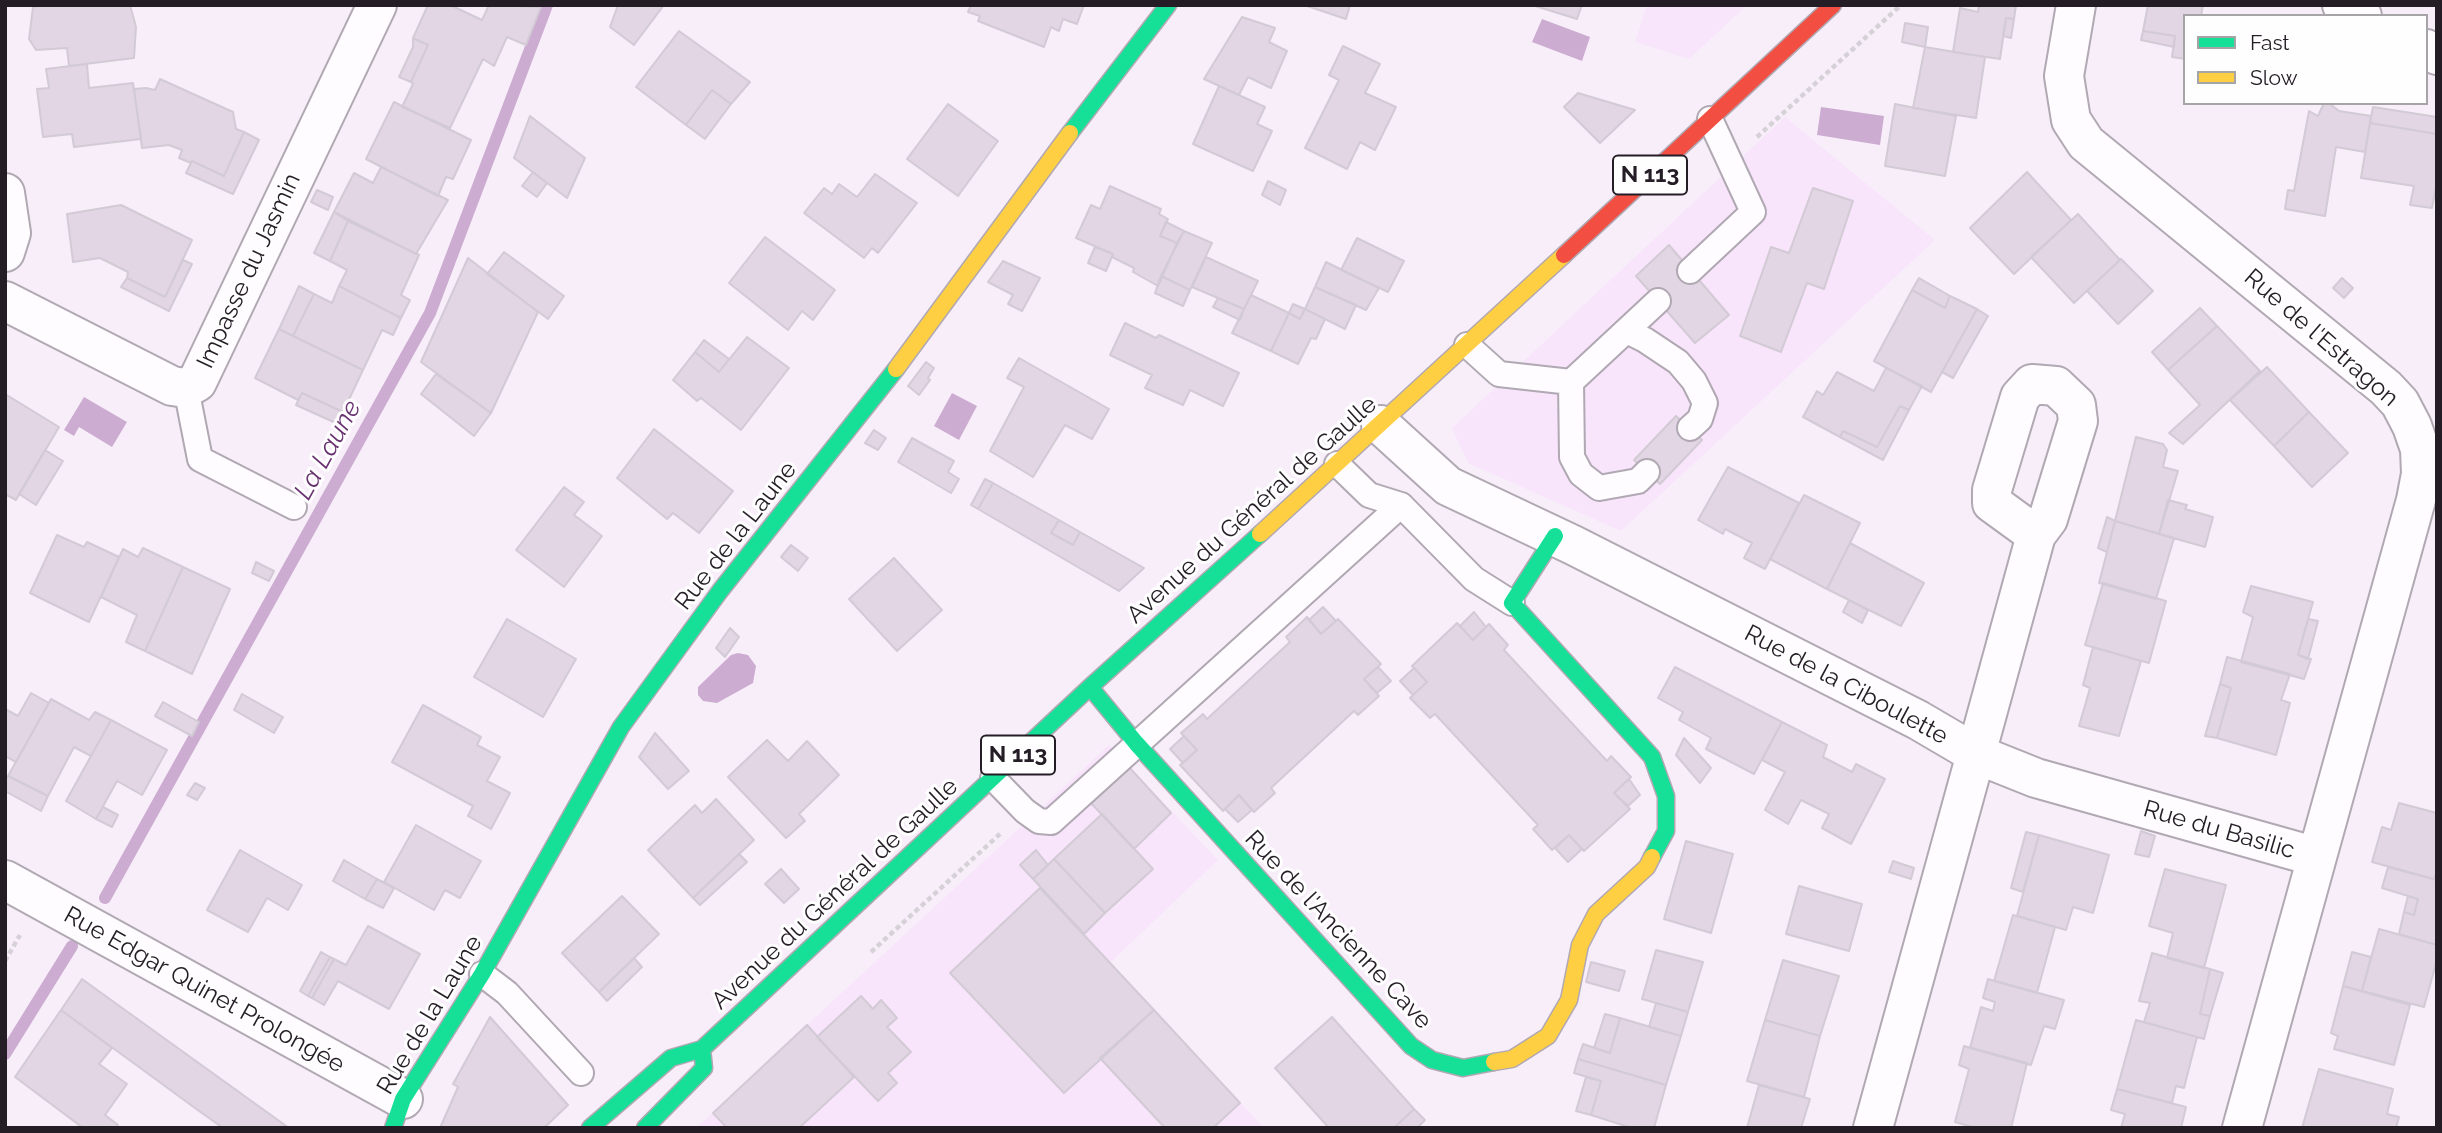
<!DOCTYPE html>
<meta charset="utf-8">
<style>
body{margin:0}
#map{position:relative;width:2442px;height:1133px;overflow:hidden;background:#f8eefa;font-family:Raleway,sans-serif}
canvas{display:block}
.frame{position:absolute;inset:0;border:7px solid #251d26;pointer-events:none}
.legend{position:absolute;left:2183px;top:14px;width:245px;height:91px;box-sizing:border-box;background:#fefefe;border:2px solid #a7a4a8;margin:0;padding:9px 12px;list-style:none;font-size:21px;color:#251d26}
.legend li{display:flex;align-items:center;gap:14px;height:35px}
.legend b{width:35px;border:2px solid #a7a4a8}
</style>
<div id="map">
<canvas width="2442" height="1133"></canvas>
<div class="frame"></div>
<ul class="legend">
<li><b style="height:9px;background:#16e098"></b>Fast</li>
<li><b style="height:9px;background:#ffcf43"></b>Slow</li>
</ul>
</div>
<script>
const g = document.querySelector('canvas').getContext('2d');
g.lineJoin = 'round';
function fillPath(path, color) { g.fillStyle = color; g.fill(path, 'evenodd'); }
const shape = rows => new Path2D(rows.map(r => 'M' + r).join(''));
function trace(path, color, width, dash) { g.strokeStyle = color; g.lineWidth = width; g.lineCap = dash ? 'butt' : 'round'; g.setLineDash(dash || []); g.stroke(path); }
function write(font, color, halo, rows, align = 'center') {
  g.font = font + ' Raleway,sans-serif'; g.lineWidth = 6; g.setLineDash([]); g.textBaseline = 'middle'; g.strokeStyle = halo; g.fillStyle = color; for (const [text, x, y, turn = 0] of rows) {
    g.save(); g.translate(x, y); g.rotate((+turn || 0) * Math.PI / 180); g.textAlign = isNaN(turn) ? turn : align; if (halo) g.strokeText(text, 0, 0); g.fillText(text, 0, 0); g.restore();
  }
}
const built = shape([
 [1647,5,1747,5,1689,59,1635,42],
 [1785,117,1935,240,1621,531,1468,463,1452,428],
 [1109,745,1218,860,1110,963,1264,1128,696,1128]
]);
const water = shape([
 [1542,19,1590,37,1582,61,1532,42],
 [1821,107,1884,116,1880,145,1817,135],
 [952,393,977,406,959,440,934,426],
 [84,397,127,422,112,447,79,427,74,436,64,430],
 [738,653,748,655,756,666,753,683,717,703,703,701,698,695,698,687,731,655]
]);
const stream = shape([
 [105,898,430,313,547,5],
 [5,1054,72,946]
]);
const building = shape([
 [48,5,130,5,136,27,134,58,69,66,67,48,36,50,29,39,33,7,48,5],
 [428,5,450,5,482,20,489,5,541,7,526,45,507,37,494,66,483,59,450,128,402,107,413,84,411,82,428,45,413,38,428,5],
 [664,5,634,45,610,27,618,5,664,5],
 [971,5,1084,5,1077,24,1063,19,1059,31,1051,27,1044,47,978,21,980,16,968,12,971,5],
 [1304,5,1350,5,1346,19,1304,5],
 [1532,5,1582,5,1577,19,1532,5],
 [1979,5,2016,5,2014,19,2006,18,2000,59,1953,52,1960,8,1978,12,1979,5],
 [2148,5,2203,5,2201,16,2185,16,2185,59,2172,57,2175,36,2143,31,2148,5],
 [1242,17,1275,28,1269,42,1287,51,1271,88,1248,77,1239,95,1204,79,1242,17],
 [2006,18,2014,19,2011,38,2003,36,2006,18],
 [1905,23,1928,27,1925,47,1902,42,1905,23],
 [679,31,750,82,731,104,712,90,686,125,636,87,679,31],
 [2143,31,2175,36,2174,47,2141,40,2143,31],
 [413,38,428,45,411,82,399,77,413,47,413,38],
 [1343,46,1380,64,1365,93,1396,107,1375,150,1360,142,1347,169,1305,148,1339,80,1329,75,1343,46],
 [1925,47,1985,57,1976,118,1913,108,1925,47],
 [87,64,89,88,133,83,141,139,74,147,72,134,43,137,37,89,49,88,46,69,87,64],
 [160,79,233,112,236,129,244,132,224,176,192,161,191,163,179,158,182,150,169,145,142,148,134,89,146,88,155,90,160,79],
 [1219,86,1265,107,1257,124,1272,131,1253,171,1193,144,1219,86],
 [712,90,731,104,705,139,686,125,712,90],
 [1578,93,1635,110,1600,143,1564,107,1578,93],
 [394,102,471,140,453,179,446,177,438,196,366,159,394,102],
 [2324,103,2329,103,2339,111,2371,116,2365,152,2336,147,2325,216,2285,209,2288,190,2294,191,2309,111,2318,116,2324,103],
 [948,104,998,141,958,196,907,159,948,104],
 [1895,104,1956,116,1945,176,1885,166,1895,104],
 [2373,107,2437,117,2437,134,2370,123,2373,107],
 [530,116,585,158,567,198,514,158,530,116],
 [2370,123,2437,134,2437,182,2432,208,2410,205,2414,186,2361,178,2370,123],
 [244,132,259,140,233,194,186,173,192,161,224,176,244,132],
 [381,167,448,200,416,254,334,212,354,173,373,183,381,167],
 [533,172,547,183,537,197,522,186,533,172],
 [2027,172,2071,220,2014,274,1970,228,2027,172],
 [875,174,917,203,878,253,872,248,864,258,804,213,824,188,832,194,839,184,857,197,875,174],
 [1268,181,1286,190,1280,205,1262,195,1268,181],
 [1110,186,1161,209,1159,214,1168,219,1160,236,1177,243,1158,286,1133,272,1134,268,1112,257,1113,254,1076,238,1091,205,1100,209,1110,186],
 [1813,188,1853,201,1824,289,1807,283,1781,352,1740,336,1771,247,1789,253,1813,188],
 [317,190,333,197,328,210,311,202,317,190],
 [121,205,192,240,165,297,127,278,128,272,100,258,73,262,67,214,121,205],
 [334,212,348,221,330,261,314,253,334,212],
 [2078,214,2120,260,2074,303,2031,257,2078,214],
 [348,221,419,255,401,295,410,300,401,318,339,286,347,270,330,261,348,221],
 [1166,222,1184,231,1177,243,1160,236,1166,222],
 [1184,231,1212,243,1190,290,1161,276,1184,231],
 [765,237,835,290,813,320,802,311,788,330,729,283,765,237],
 [1357,238,1404,261,1388,292,1341,270,1357,238],
 [1669,245,1729,315,1695,343,1636,276,1669,245],
 [1095,247,1113,254,1106,271,1088,263,1095,247],
 [504,252,564,296,548,319,487,274,504,252],
 [1206,257,1258,281,1244,309,1192,287,1206,257],
 [468,258,538,312,491,413,421,362,468,258],
 [2121,259,2153,291,2118,324,2087,291,2121,259],
 [183,260,192,264,169,311,121,287,127,278,165,297,183,260],
 [1003,261,1040,278,1022,311,1008,304,1013,295,988,282,1003,261],
 [1326,262,1379,288,1366,310,1315,287,1326,262],
 [1161,276,1190,290,1183,306,1155,293,1161,276],
 [1919,278,1950,296,1945,308,1912,290,1919,278],
 [2342,278,2353,288,2344,298,2333,288,2342,278],
 [299,286,314,294,293,336,279,329,299,286],
 [339,286,401,318,393,335,382,330,363,370,293,336,314,294,332,303,339,286],
 [1315,287,1356,305,1345,329,1305,309,1315,287],
 [1912,290,1945,308,1950,296,1977,309,1931,392,1874,361,1912,290],
 [1251,295,1289,313,1271,351,1232,333,1251,295],
 [1218,298,1244,309,1240,320,1213,307,1218,298],
 [1293,304,1305,309,1300,319,1289,313,1293,304],
 [2200,308,2217,326,2168,370,2152,352,2200,308],
 [1305,309,1325,319,1316,339,1311,338,1298,364,1271,351,1289,313,1300,319,1305,309],
 [1977,309,1988,316,1953,378,1942,372,1977,309],
 [1125,323,1156,338,1159,335,1239,373,1223,406,1190,390,1183,405,1145,388,1152,375,1110,355,1125,323],
 [2217,326,2260,371,2183,444,2169,433,2200,405,2168,370,2217,326],
 [279,329,363,370,343,412,302,393,298,400,255,378,279,329],
 [747,337,789,368,741,430,701,398,697,401,673,380,695,352,719,372,747,337],
 [704,340,729,359,719,372,695,352,704,340],
 [1019,358,1109,409,1092,439,1065,425,1033,477,990,451,1024,387,1007,378,1019,358],
 [926,362,934,368,928,378,930,380,919,395,908,386,926,362],
 [2267,367,2309,412,2274,446,2230,400,2267,367],
 [1886,368,1922,386,1909,410,1900,406,1877,447,1843,431,1840,437,1803,417,1817,391,1823,395,1837,372,1874,391,1886,368],
 [436,374,491,413,474,436,421,394,436,374],
 [302,393,343,412,338,424,296,405,302,393],
 [5,394,59,427,16,500,5,494,5,394],
 [1900,406,1909,410,1883,460,1840,437,1843,431,1877,447,1900,406],
 [2309,412,2348,453,2312,487,2274,446,2309,412],
 [1676,416,1702,440,1660,484,1634,460,1676,416],
 [654,429,733,491,699,533,673,513,667,519,617,478,654,429],
 [874,430,886,438,878,450,865,443,874,430],
 [2136,437,2163,444,2167,450,2163,467,2178,471,2159,534,2115,521,2136,437],
 [912,438,954,461,948,472,959,479,951,493,898,462,912,438],
 [45,450,63,461,36,505,19,494,45,450],
 [1728,467,1799,503,1765,569,1744,558,1752,543,1725,529,1723,534,1698,520,1728,467],
 [985,479,993,483,978,509,971,505,985,479],
 [993,483,1059,520,1051,533,1073,545,1080,532,1144,568,1119,591,978,509,993,483],
 [564,487,584,502,574,515,602,536,564,587,516,550,564,487],
 [1804,495,1860,523,1827,589,1770,559,1804,495],
 [2168,500,2187,505,2185,509,2213,517,2205,547,2159,534,2168,500],
 [2107,517,2115,521,2107,552,2098,548,2107,517],
 [1059,520,1080,532,1073,545,1051,533,1059,520],
 [2115,521,2174,538,2156,599,2099,583,2115,521],
 [57,535,84,547,87,542,119,557,89,622,30,593,57,535],
 [1850,543,1924,583,1901,626,1827,589,1850,543],
 [791,545,808,558,798,571,781,557,791,545],
 [143,548,183,567,145,651,126,642,137,615,101,597,123,549,138,557,143,548],
 [894,558,942,610,897,651,849,599,894,558],
 [256,562,274,571,269,581,252,573,256,562],
 [183,567,230,589,192,674,145,651,183,567],
 [2103,583,2166,601,2149,663,2085,645,2103,583],
 [2251,586,2313,602,2298,655,2311,659,2304,679,2241,662,2253,617,2243,612,2251,586],
 [1849,600,1868,610,1862,623,1843,612,1849,600],
 [1323,607,1336,621,1321,634,1309,620,1323,607],
 [1474,612,1486,627,1473,640,1460,626,1474,612],
 [1307,617,1321,634,1338,619,1381,664,1364,679,1379,696,1358,715,1354,711,1271,788,1275,793,1254,812,1239,795,1223,811,1180,765,1197,750,1181,733,1203,714,1207,719,1290,642,1286,637,1307,617],
 [507,619,576,659,543,717,474,677,507,619],
 [2308,619,2318,621,2308,659,2298,655,2308,619],
 [1457,623,1473,640,1489,624,1508,645,1504,650,1607,761,1611,756,1631,777,1614,793,1630,809,1584,851,1569,835,1552,850,1533,829,1538,825,1435,714,1430,718,1410,698,1427,682,1412,666,1457,623],
 [730,628,739,637,725,657,716,648,730,628],
 [2093,647,2141,661,2119,736,2079,726,2090,688,2083,685,2093,647],
 [2227,657,2290,674,2281,700,2290,703,2276,755,2217,738,2231,688,2220,684,2227,657],
 [1378,667,1391,681,1377,693,1364,679,1378,667],
 [1675,667,1782,722,1754,774,1706,749,1711,738,1679,720,1683,712,1658,698,1675,667],
 [1414,668,1427,682,1413,695,1400,681,1414,668],
 [2220,684,2231,688,2217,738,2205,736,2220,684],
 [31,693,49,703,16,762,5,756,5,709,18,716,31,693],
 [242,694,283,717,274,733,234,710,242,694],
 [51,699,89,720,95,712,111,720,91,756,74,747,48,796,8,776,51,699],
 [163,702,199,722,192,736,155,716,163,702],
 [423,705,481,737,477,745,500,757,487,781,510,793,491,829,468,816,473,806,392,762,423,705],
 [111,720,167,750,142,795,117,781,96,819,66,801,111,720],
 [1782,722,1827,745,1823,757,1852,772,1856,764,1885,779,1851,844,1822,828,1829,814,1801,800,1788,824,1765,810,1785,772,1762,760,1782,722],
 [655,733,689,771,668,789,639,757,655,733],
 [1184,736,1197,750,1183,763,1170,749,1184,736],
 [1684,738,1711,768,1700,783,1676,755,1684,738],
 [767,740,788,761,807,741,839,775,799,814,805,821,786,838,728,777,767,740],
 [1129,767,1171,813,1134,849,1090,802,1129,767],
 [8,776,48,796,41,811,5,791,5,780,8,776],
 [1629,779,1640,795,1628,806,1614,793,1629,779],
 [195,783,205,788,197,800,187,795,195,783],
 [1239,795,1252,810,1238,822,1225,809,1239,795],
 [716,799,754,840,693,898,648,850,695,805,702,813,716,799],
 [2399,803,2437,813,2437,871,2434,879,2372,862,2382,827,2391,830,2399,803],
 [103,807,118,815,112,827,96,819,103,807],
 [1102,814,1153,869,1105,913,1054,859,1102,814],
 [416,825,481,861,460,898,445,890,434,910,384,882,416,825],
 [2141,831,2155,836,2149,857,2135,854,2141,831],
 [2026,832,2039,835,2023,892,2011,888,2026,832],
 [1569,835,1582,849,1568,862,1555,848,1569,835],
 [2039,835,2109,855,2093,913,2073,907,2066,930,2017,916,2039,835],
 [1686,841,1733,854,1711,933,1664,919,1686,841],
 [240,850,302,885,288,910,267,898,248,932,207,910,240,850],
 [1036,850,1048,865,1033,879,1020,865,1036,850],
 [739,854,747,862,700,905,693,898,739,854],
 [1054,859,1105,913,1084,934,1033,879,1054,859],
 [344,860,377,879,365,899,333,881,344,860],
 [1893,861,1914,868,1911,879,1889,872,1893,861],
 [2388,867,2437,880,2437,945,2399,934,2404,912,2414,915,2418,899,2382,888,2388,867],
 [781,869,799,889,784,903,765,884,781,869],
 [2165,869,2226,885,2204,968,2167,958,2173,933,2149,926,2165,869],
 [377,879,394,888,383,908,365,899,377,879],
 [1799,886,1862,904,1849,951,1786,934,1799,886],
 [1040,888,1154,1010,1064,1093,950,973,1040,888],
 [622,896,659,934,599,992,562,953,622,896],
 [2408,896,2418,899,2414,915,2404,912,2408,896],
 [2013,915,2055,927,2037,993,1994,981,2013,915],
 [368,926,420,954,389,1009,338,981,324,1005,312,998,334,959,346,965,368,926],
 [2379,929,2437,945,2437,960,2424,1007,2362,991,2379,929],
 [1656,950,1703,962,1688,1012,1642,999,1656,950],
 [321,952,330,957,308,996,300,991,321,952],
 [2352,952,2371,957,2362,991,2343,986,2352,952],
 [2152,953,2210,969,2200,1014,2210,1016,2204,1039,2144,1022,2150,1003,2139,1001,2152,953],
 [330,957,334,959,312,998,308,996,330,957],
 [634,958,642,967,607,1001,599,992,634,958],
 [1783,960,1839,976,1820,1036,1765,1020,1783,960],
 [1591,962,1625,971,1619,991,1586,982,1591,962],
 [2210,969,2223,973,2210,1016,2200,1014,2210,969],
 [82,979,125,1010,289,1128,223,1128,199,1111,61,1010,82,979],
 [1988,979,2064,1000,2055,1029,2044,1026,2031,1065,1970,1048,1981,1007,1993,1011,1995,1002,1983,998,1988,979],
 [2343,986,2410,1005,2394,1065,2334,1049,2338,1036,2331,1033,2343,986],
 [861,996,873,1009,881,1000,897,1018,887,1027,911,1052,888,1073,897,1083,878,1101,817,1037,861,996],
 [1656,1003,1688,1012,1681,1036,1649,1027,1656,1003],
 [61,1010,112,1048,99,1064,127,1084,105,1115,118,1125,116,1128,83,1128,15,1077,61,1010],
 [1154,1010,1240,1103,1213,1128,1165,1128,1100,1058,1154,1010],
 [1605,1014,1620,1018,1610,1053,1594,1048,1605,1014],
 [490,1017,568,1105,544,1128,440,1128,458,1087,453,1084,490,1017],
 [1332,1017,1414,1109,1394,1128,1329,1128,1275,1068,1332,1017],
 [1620,1018,1681,1036,1666,1085,1578,1059,1583,1044,1610,1053,1620,1018],
 [1765,1020,1820,1036,1804,1097,1747,1081,1765,1020],
 [2136,1020,2197,1037,2184,1088,2176,1086,2172,1103,2117,1089,2136,1020],
 [807,1025,854,1077,799,1128,727,1128,713,1113,807,1025],
 [1964,1046,2027,1063,2011,1128,1976,1128,1955,1122,1969,1069,1959,1065,1964,1046],
 [1578,1059,1666,1085,1654,1128,1632,1128,1591,1115,1601,1081,1574,1073,1578,1059],
 [2319,1069,2393,1089,2387,1114,2399,1117,2396,1128,2302,1128,2319,1069],
 [1586,1077,1601,1081,1591,1115,1576,1111,1586,1077],
 [1759,1085,1810,1099,1801,1128,1747,1128,1759,1085],
 [2117,1089,2186,1107,2181,1128,2121,1128,2125,1114,2111,1110,2117,1089],
 [1414,1109,1425,1120,1417,1128,1394,1128,1414,1109]
]);
const path = shape([
 [1757,137,1901,5],
 [871,952,1001,833],
 [5,961,20,935]
]);
const lane = shape([
 [1690,271,1753,212,1710,119],
 [1627,331,1645,340,1678,362,1694,381,1705,403,1700,419,1690,428],
 [1467,345,1499,374,1571,382,1658,301],
 [1571,382,1572,457,1581,474,1599,488,1638,481,1647,472],
 [186,388,200,459,294,507],
 [1337,464,1369,495,1401,505,1474,579,1512,603],
 [993,778,1025,811,1039,821,1051,822,1401,505],
 [482,974,507,993,581,1073]
]);
const street = shape([
 [2076,5,2064,76,2071,120,2086,143,2386,388,2400,403,2412,426,2420,449,2421,474,2416,500,2317,857],
 [2342,5,2362,16],
 [2426,49,2437,55],
 [5,193,11,233,5,252],
 [5,301,172,386,186,388,197,382,377,5],
 [1381,425,1448,486,1573,545,1918,720,1976,754,1873,1128],
 [2036,535,1992,503,1992,490,2020,397,2032,384,2056,386,2076,405,2078,421,2048,519,2036,535,1976,754,2036,778,2317,857,2242,1128],
 [5,880,403,1099]
]);
const fast = shape([
 [1070,133,1168,5],
 [1555,536,1512,603,1652,757,1666,796,1666,831,1652,857],
 [1090,687,1136,743,1411,1046,1432,1060,1463,1068,1494,1062],
 [393,1128,403,1099,482,974,621,727,720,591,896,369],
 [590,1128,671,1058,702,1049,1090,687,1260,534],
 [645,1128,704,1068,702,1049]
]);
const slow = shape([
 [896,369,1070,133],
 [1260,534,1564,255],
 [1494,1062,1512,1059,1548,1036,1569,1000,1580,945,1596,914,1647,867,1652,857]
]);
const jam = shape([
 [1564,255,1833,5]
]);
const shields = [
 [1650,175,74],
 [1018,755,74]
];
const shieldNames = [
 ["N 113",1650,175],
 ["N 113",1018,755]
];
const streetNames = [
 ["Impasse du Jasmin",249,271,-65],
 ["Rue de l'Estragon",2321,338,41],
 ["Avenue du Général de Gaulle",1252,510,-42],
 ["Rue de la Laune",736,536,-52],
 ["Rue de la Ciboulette",1846,685,28],
 ["Rue du Basilic",2219,830,16],
 ["Avenue du Général de Gaulle",835,894,-43],
 ["Rue de l'Ancienne Cave",1338,930,47],
 ["Rue Edgar Quinet Prolongée",204,990,29],
 ["Rue de la Laune",430,1015,-59]
];
const waterNames = [
 ["La Laune",328,450,-61]
];
fillPath(built, '#f8e4fb');
fillPath(water, '#cdacd1');
trace(stream, '#cdacd1', 12);
fillPath(building, '#e2d5e4');
trace(building, '#d2cad4', 2);
trace(lane, '#b0a8b2', 28);
trace(street, '#b0a8b2', 42);
trace(fast, '#b0a8b2', 19);
trace(slow, '#b0a8b2', 19);
trace(jam, '#b0a8b2', 19);
trace(path, '#d5d1d7', 4.5, [5, 3.5]);
trace(lane, '#fefcfe', 24);
trace(street, '#fefcfe', 38);
trace(fast, '#16e098', 16);
trace(slow, '#ffcf43', 16);
trace(jam, '#f24e42', 16);
for (const [x, y, w] of shields) { const box = new Path2D(); box.roundRect(x - w / 2, y - 19.5, w, 39, 5); g.fillStyle = '#fefefe'; g.fill(box); trace(box, '#251d26', 2); }
write('bold 23px', '#251d26', null, shieldNames);
write('24px', '#251d26', '#fefefe', streetNames);
write('italic 26px', '#683270', '#fefefe', waterNames);
</script>
